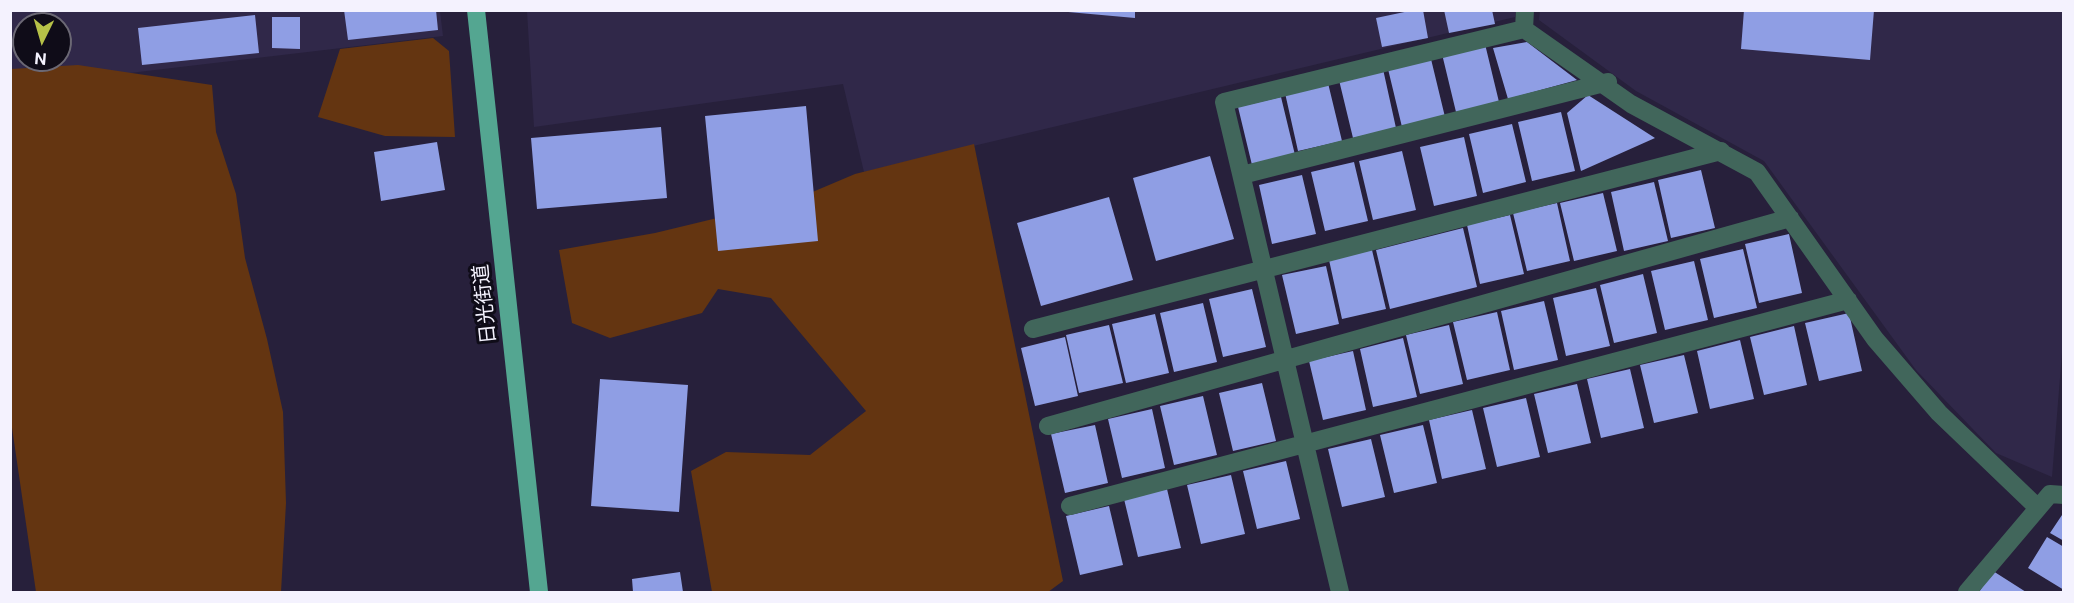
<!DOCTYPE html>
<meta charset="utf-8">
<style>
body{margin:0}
#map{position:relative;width:2074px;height:603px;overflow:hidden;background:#27203b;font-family:"Public Sans",sans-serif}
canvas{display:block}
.frame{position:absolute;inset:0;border:12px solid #f4f2fe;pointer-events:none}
.north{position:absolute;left:12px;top:12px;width:60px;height:60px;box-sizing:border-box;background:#0f0c18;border:2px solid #6b6874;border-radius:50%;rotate:185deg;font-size:16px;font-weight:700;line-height:24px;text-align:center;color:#f4f2fe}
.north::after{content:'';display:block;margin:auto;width:21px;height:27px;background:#b6c148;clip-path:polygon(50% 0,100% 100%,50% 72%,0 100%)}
</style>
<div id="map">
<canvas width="2074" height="603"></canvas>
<div class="frame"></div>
<div class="north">N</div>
</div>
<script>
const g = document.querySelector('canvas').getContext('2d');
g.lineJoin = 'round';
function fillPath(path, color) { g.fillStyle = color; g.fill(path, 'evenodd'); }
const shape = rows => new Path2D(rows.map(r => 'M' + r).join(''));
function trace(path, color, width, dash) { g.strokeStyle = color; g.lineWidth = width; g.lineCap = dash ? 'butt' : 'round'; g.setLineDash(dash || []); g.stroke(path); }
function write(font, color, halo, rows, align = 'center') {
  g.font = font + ' "Public Sans","Noto Sans JP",sans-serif'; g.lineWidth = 6; g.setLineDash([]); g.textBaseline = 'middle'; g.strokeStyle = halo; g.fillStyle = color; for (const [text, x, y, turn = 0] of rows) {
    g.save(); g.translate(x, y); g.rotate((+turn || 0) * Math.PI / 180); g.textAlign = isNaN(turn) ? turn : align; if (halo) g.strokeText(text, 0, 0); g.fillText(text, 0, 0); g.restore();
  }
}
const built = shape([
 [1540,10,2063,11,2064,328,2052,477,1996,453,1916,370,1764,161,1636,91,1539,20],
 [10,11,440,11,443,36,11,87],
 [24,24,60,24,60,60,24,60],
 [527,11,1516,11,1515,17,864,172,843,84,534,127]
]);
const green = shape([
 [433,38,449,51,455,137,385,136,318,117,340,49],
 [78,65,212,85,216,132,236,194,245,258,267,339,283,412,286,503,281,592,36,592,10,414,11,69],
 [974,144,1063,581,1048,592,712,592,691,471,726,452,810,455,866,411,771,298,718,289,702,313,610,338,572,323,559,250,655,233,796,199,855,174]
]);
const building = shape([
 [344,10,436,10,438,30,348,40],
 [1046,10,1135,10,1135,18],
 [1414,10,1423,10,1428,38,1382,47,1376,18],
 [1444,10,1492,10,1495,24,1449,33],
 [1744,10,1874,10,1870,60,1741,49],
 [255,15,259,53,142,65,138,28],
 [272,17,300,17,300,49,272,48],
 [1527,42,1577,80,1508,99,1493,48],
 [1485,44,1499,102,1456,112,1442,54],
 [1431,59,1445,117,1402,127,1388,69],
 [1383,69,1396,128,1353,138,1339,80],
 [1328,83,1342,141,1298,151,1285,93],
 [1588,95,1655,138,1581,171,1567,113],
 [1281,97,1295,155,1252,165,1238,107],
 [806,106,818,241,718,251,705,116],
 [1561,112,1575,171,1532,181,1518,122],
 [1512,124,1526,182,1483,193,1469,134],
 [661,127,667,198,537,209,531,138],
 [1464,137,1477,196,1434,206,1420,147],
 [437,142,445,190,381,201,374,152],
 [1402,151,1416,210,1373,220,1359,161],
 [1210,156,1234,239,1156,261,1133,178],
 [1354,162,1368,221,1325,231,1311,172],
 [1701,170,1715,228,1671,238,1658,180],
 [1302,175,1316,234,1272,244,1259,185],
 [1654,182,1668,241,1624,251,1611,192],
 [1603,193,1617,251,1574,261,1560,203],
 [1109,197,1133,280,1041,306,1017,223],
 [1557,203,1570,261,1527,271,1513,213],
 [1510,215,1524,274,1480,284,1467,225],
 [1463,228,1477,287,1390,309,1376,250],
 [1789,234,1802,293,1759,303,1745,244],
 [1743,249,1757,308,1714,318,1700,259],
 [1372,250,1386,309,1342,319,1329,260],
 [1694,261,1708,320,1665,330,1651,271],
 [1326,266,1339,324,1296,334,1282,275],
 [1643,274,1657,333,1614,343,1600,285],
 [1596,288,1610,346,1566,356,1553,298],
 [1252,289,1266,347,1223,357,1209,299],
 [1544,301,1558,360,1514,370,1501,311],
 [1203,303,1217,362,1174,372,1160,313],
 [1497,312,1510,370,1467,380,1453,322],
 [1849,313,1862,371,1819,381,1805,323],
 [1155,314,1169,373,1126,383,1112,324],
 [1109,325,1123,383,1079,393,1066,335],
 [1449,325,1463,384,1420,394,1406,335],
 [1794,326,1807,385,1764,395,1750,337],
 [1065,337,1078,396,1035,406,1021,348],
 [1403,338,1417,397,1373,407,1360,349],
 [1740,340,1754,399,1710,409,1697,351],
 [1353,351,1366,410,1323,420,1309,361],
 [1684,355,1698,413,1654,423,1640,365],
 [1630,369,1644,428,1601,438,1587,379],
 [600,379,688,385,679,512,591,506],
 [1262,383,1276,441,1233,451,1219,393],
 [1577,384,1591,443,1548,453,1534,394],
 [1203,396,1217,455,1174,465,1160,406],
 [1526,398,1540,457,1497,467,1483,408],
 [1152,409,1165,468,1122,478,1108,419],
 [1472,410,1486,469,1442,479,1429,420],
 [1095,425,1108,483,1065,493,1051,434],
 [1423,425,1437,483,1394,493,1380,435],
 [1371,439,1385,497,1342,507,1328,449],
 [1286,461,1300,519,1257,529,1243,471],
 [1231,475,1245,534,1201,544,1187,485],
 [1167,489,1181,548,1138,557,1124,499],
 [1109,506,1123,565,1080,575,1066,516],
 [2064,512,2064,541,2050,533],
 [2047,537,2064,547,2064,590,2028,568],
 [1993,571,2026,592,1979,592],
 [680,572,683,592,633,592,632,579]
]);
const minor = shape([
 [1524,29,1525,10],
 [1242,175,1608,82],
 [1033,329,1721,151],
 [1048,426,1790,218],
 [1070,506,1848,300],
 [1340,592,1224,102,1524,29,1631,104,1757,172,1875,339,1939,413,2038,508],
 [1967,592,2050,494,2064,495]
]);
const major = shape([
 [476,10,539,592]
]);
const streetNames = [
 ["日光街道",485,304,-96]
];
fillPath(built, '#302849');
fillPath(green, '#643511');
fillPath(building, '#8f9ee4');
trace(minor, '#41665b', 18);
trace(major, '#54a691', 18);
write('20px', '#f4f2fe', '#0f0c18', streetNames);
</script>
